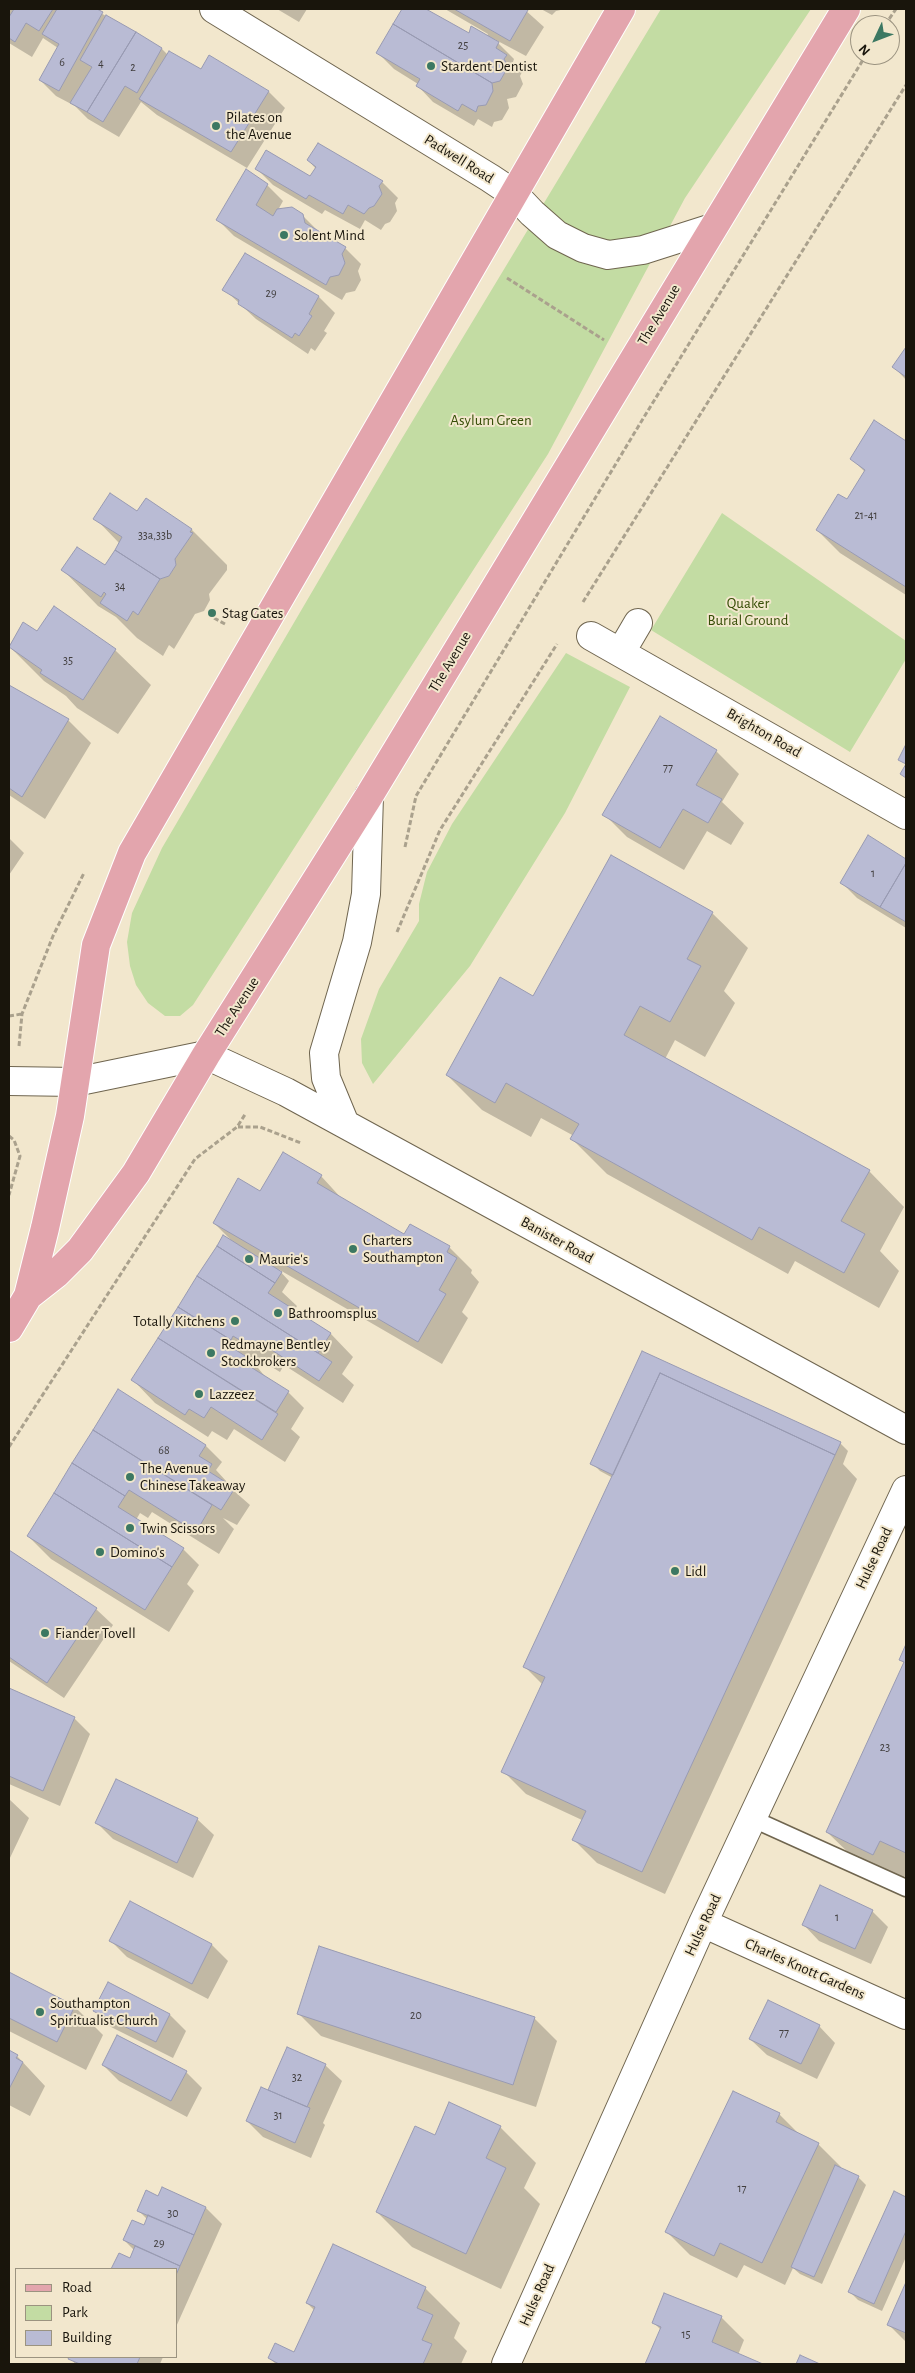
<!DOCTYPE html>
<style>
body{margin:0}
#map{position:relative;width:915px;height:2373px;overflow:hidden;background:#f2e7cd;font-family:"Alegreya Sans",sans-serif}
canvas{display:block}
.frame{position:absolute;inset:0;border:10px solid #19150c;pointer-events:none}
.legend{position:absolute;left:15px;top:2268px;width:162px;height:90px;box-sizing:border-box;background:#f2e7cd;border:1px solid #9b9380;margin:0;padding:6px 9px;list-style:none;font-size:15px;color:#19150c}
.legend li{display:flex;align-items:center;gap:10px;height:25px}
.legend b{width:25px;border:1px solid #9b9380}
.north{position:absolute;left:850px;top:15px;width:50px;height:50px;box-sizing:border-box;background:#f2e7cd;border:1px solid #9b9380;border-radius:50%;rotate:227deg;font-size:14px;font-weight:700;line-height:20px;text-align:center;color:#19150c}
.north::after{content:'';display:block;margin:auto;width:18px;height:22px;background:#3c7862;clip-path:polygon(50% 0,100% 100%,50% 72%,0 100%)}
</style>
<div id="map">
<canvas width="915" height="2373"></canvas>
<div class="frame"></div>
<ul class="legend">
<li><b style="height:6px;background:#e3a5ad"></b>Road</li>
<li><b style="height:14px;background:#c3dca3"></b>Park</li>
<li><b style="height:14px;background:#b9bbd4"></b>Building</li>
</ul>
<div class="north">N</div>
</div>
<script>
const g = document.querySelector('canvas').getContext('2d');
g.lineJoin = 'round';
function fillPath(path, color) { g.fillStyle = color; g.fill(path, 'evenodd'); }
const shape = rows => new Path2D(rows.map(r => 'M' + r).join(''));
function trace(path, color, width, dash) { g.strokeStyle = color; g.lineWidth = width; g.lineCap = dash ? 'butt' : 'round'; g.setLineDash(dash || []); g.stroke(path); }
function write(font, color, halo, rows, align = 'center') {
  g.font = font + ' "Alegreya Sans",sans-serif'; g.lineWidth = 4; g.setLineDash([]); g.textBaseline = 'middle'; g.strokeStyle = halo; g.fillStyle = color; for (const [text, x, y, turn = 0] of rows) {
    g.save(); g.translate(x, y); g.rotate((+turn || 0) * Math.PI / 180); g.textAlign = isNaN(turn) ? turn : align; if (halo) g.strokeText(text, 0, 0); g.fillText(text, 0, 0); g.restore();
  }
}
const green = shape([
 [661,9,811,9,685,198,548,454,193,1005,180,1016,165,1016,148,1003,136,985,130,966,127,942,132,913,162,848,398,445],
 [722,513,906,641,906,659,850,752,651,630],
 [566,653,630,687,565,813,470,966,373,1084,362,1063,361,1039,379,989,419,921,419,904,427,872,452,824]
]);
const shadow = shape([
 [9,9,94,9,162,49,168,55,201,71,210,57,269,92,285,108,247,168,157,115,141,102,119,137,88,119,75,106,56,96,40,80,58,48,43,38,32,57,9,43],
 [277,9,307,9,299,22],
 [403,9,424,9,469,35,487,36,488,34,445,9,524,9,544,27,526,56,494,39,514,59,513,62,522,72,520,76,523,84,516,97,507,99,509,108,502,120,494,122,492,127,478,119,474,126,433,102,417,85,418,84,394,69,378,53],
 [541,9,565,9,556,11,552,15],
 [319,144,382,182,398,198,395,203,397,211,390,222,385,224,381,230,365,220,360,229,325,210,322,214,273,185,257,169,310,177,316,169,308,160],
 [267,185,283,201,278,210,302,215,319,232,345,248,361,264,358,271,361,280,355,291,346,293,342,300,234,236,218,220],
 [245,255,319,297,335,313,324,331,327,333,315,351,311,348,308,354,256,319,224,289],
 [906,349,906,380,894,367],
 [875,422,906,442,906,595,840,553,817,530,847,500,865,472,852,459],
 [146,500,192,530,227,565,227,570,209,594,210,600,204,611,195,614,174,649,169,645,163,656,137,638,116,617,98,606,63,570,105,566,120,544,95,518,137,513],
 [54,607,115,650,151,685,118,734,77,708,66,696,44,681,9,646,23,624,37,633],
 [9,687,68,720,91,743,45,819,9,795],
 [716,751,739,774,722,802,744,823,731,845,707,831,684,870,627,837,604,814],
 [868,837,906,860,906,928,857,898,841,882],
 [9,838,24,853,9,875],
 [712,913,748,948,724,991,735,1003,705,1057,675,1040,665,1059,869,1171,904,1207,880,1251,899,1271,879,1308,795,1261,788,1274,607,1174,572,1139,574,1136,541,1118,531,1137,482,1110,447,1075,534,997],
 [321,1176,343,1200,405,1236,411,1225,449,1247,472,1270,471,1273,479,1282,462,1312,468,1318,442,1364,278,1269,289,1281,282,1292,297,1306,294,1311,331,1334,353,1357,342,1374,354,1385,343,1403,284,1365,280,1372,257,1358,254,1363,267,1379,288,1392,304,1408,291,1429,300,1437,285,1462,234,1429,227,1440,212,1431,208,1437,155,1403,133,1380,224,1237,233,1242,214,1223,261,1193],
 [643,1352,840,1443,848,1451,843,1464,857,1479,665,1894,597,1863,574,1840,582,1820,526,1794,503,1771,543,1685,525,1667,613,1478,600,1471,592,1463],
 [119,1391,206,1446,222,1462,216,1470,227,1482,226,1484,250,1505,237,1525,223,1518,234,1529,219,1554,152,1512,148,1518,140,1513,136,1520,183,1549,199,1565,187,1584,194,1591,169,1632,51,1559,28,1536],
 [9,1551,96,1609,113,1625,64,1698,9,1661],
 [906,1647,906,1873,902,1883,856,1860,827,1832,904,1663,901,1659],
 [9,1690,74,1718,90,1734,60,1806,9,1784],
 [9,1799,29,1818,9,1860],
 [197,1819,214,1835,193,1878,113,1839,97,1823],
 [130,1903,212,1945,228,1961,208,1999,127,1957,111,1941],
 [872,1911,888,1927,871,1964,819,1941,803,1924],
 [9,1973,75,2007,103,2035,86,2070,9,2031],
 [95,2011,170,2015,186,2031,173,2058,111,2027],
 [298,2013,534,2018,557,2041,536,2107,321,2036],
 [819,2026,835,2043,817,2079,767,2055,750,2039],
 [9,2051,17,2056,45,2086,30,2116,9,2105],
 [103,2065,186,2072,202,2088,187,2117,119,2081],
 [325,2065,342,2081,323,2123,325,2125,311,2158,263,2137,247,2121,269,2091],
 [734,2092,780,2115,801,2136,818,2144,841,2167,840,2169,858,2177,866,2185,822,2284,800,2274,793,2268,785,2285,744,2265,737,2278,690,2255,667,2232],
 [450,2104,500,2127,536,2163,524,2188,540,2204,501,2289,412,2247,377,2212,435,2137],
 [162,2189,206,2208,222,2224,176,2327,176,2269,113,2269,119,2254,130,2259,134,2250,124,2240,145,2227,148,2220,138,2210,158,2198],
 [894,2193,906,2199,906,2257,882,2311,858,2300,850,2292],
 [906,2285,906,2342,888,2324],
 [425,2288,460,2323,454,2338,467,2351,461,2364,276,2364,269,2358,295,2354,315,2311,307,2303],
 [721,2317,744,2340,738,2355,760,2364,647,2364,661,2330,654,2323],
 [70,2357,163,2357,160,2364,75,2364]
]);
const building = shape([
 [14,9,53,9,39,31,26,23,15,42,9,38,9,17,14,9],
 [57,9,97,9,103,12,59,91,39,80,59,44,42,34,57,9],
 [402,9,426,9,469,33,471,26,499,42,496,48,507,55,504,59,508,67,500,81,492,83,393,24,402,9],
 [454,9,527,9,528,10,510,41,454,9],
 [106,15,136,32,87,112,70,103,92,67,80,60,106,15],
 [393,24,492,83,493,91,486,105,478,106,476,112,462,104,458,111,416,86,420,79,376,53,393,24],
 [136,32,162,48,137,93,125,86,103,122,87,112,136,32],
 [169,51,201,69,209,55,269,91,231,152,139,99,169,51],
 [318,143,383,181,379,186,382,194,374,206,369,208,364,214,348,205,343,214,309,195,306,199,255,169,266,150,310,176,316,167,307,160,318,143],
 [246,169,268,184,256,205,273,216,277,209,292,207,303,214,305,223,346,247,342,254,345,263,339,275,330,277,326,285,216,220,246,169],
 [245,253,319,296,309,314,312,316,299,336,295,333,292,338,238,304,239,300,222,290,245,253],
 [906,347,906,377,892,367,906,347],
 [874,420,906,441,906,587,816,530,838,494,847,499,865,470,850,459,874,420],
 [110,493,137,511,146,498,192,529,190,532,193,533,175,559,176,565,169,576,160,579,115,550,122,537,93,519,110,493],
 [77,547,105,565,115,550,160,579,138,615,133,611,127,621,100,603,106,594,104,592,101,597,61,570,77,547],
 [54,606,116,649,83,700,40,673,42,670,9,647,23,622,37,631,54,606],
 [9,685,69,719,22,797,9,788,9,685],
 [660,716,717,750,696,785,722,799,708,823,683,809,660,848,602,815,660,716],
 [906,744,906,778,900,774,906,764,898,760,906,744],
 [868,835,906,859,906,863,880,907,840,883,868,835],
 [611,855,713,912,687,959,701,966,670,1022,640,1006,624,1035,870,1170,841,1221,865,1234,844,1273,759,1227,752,1240,570,1139,579,1124,506,1083,495,1103,446,1075,500,977,533,996,611,855],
 [906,863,906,922,880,907,906,863],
 [283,1152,322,1175,317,1183,404,1234,410,1224,450,1246,447,1252,457,1258,439,1290,446,1294,418,1342,213,1223,238,1178,260,1191,283,1152],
 [223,1235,282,1272,275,1283,217,1246,223,1235],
 [217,1246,275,1283,268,1293,331,1333,318,1353,197,1276,217,1246],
 [197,1276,332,1362,319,1381,261,1343,257,1350,233,1336,231,1340,178,1307,197,1276],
 [178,1307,231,1340,228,1345,253,1361,249,1366,289,1391,276,1412,158,1338,178,1307],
 [158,1338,278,1414,262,1440,211,1407,204,1418,189,1409,185,1415,131,1380,158,1338],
 [642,1351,841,1442,835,1455,660,1373,613,1475,590,1464,642,1351],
 [660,1373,835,1455,642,1872,572,1840,586,1811,501,1772,545,1677,523,1667,660,1373],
 [118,1389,206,1445,199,1456,212,1464,208,1471,235,1488,221,1510,93,1430,118,1389],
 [93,1430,212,1505,196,1532,129,1490,125,1496,72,1463,93,1430],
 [72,1463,125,1496,118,1507,184,1548,172,1567,54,1493,72,1463],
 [54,1493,172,1567,145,1610,27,1536,54,1493],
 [9,1550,97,1608,47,1683,9,1657,9,1550],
 [906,1644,906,1853,880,1841,873,1855,826,1832,904,1662,899,1660,906,1644],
 [9,1688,75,1717,43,1791,9,1776,9,1688],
 [116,1779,198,1818,177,1863,95,1823,116,1779],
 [820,1885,873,1910,855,1949,802,1925,820,1885],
 [130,1901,212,1944,192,1984,109,1941,130,1901],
 [319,1946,535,2017,513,2085,297,2014,319,1946],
 [9,1972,75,2006,57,2042,9,2018,9,1972],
 [108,1982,170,2014,156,2042,93,2011,108,1982],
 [768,2000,820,2025,801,2064,749,2039,768,2000],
 [117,2035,187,2071,171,2101,102,2065,117,2035],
 [287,2047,326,2064,307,2107,268,2090,287,2047],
 [9,2050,18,2055,16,2058,23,2062,9,2089,9,2050],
 [261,2087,310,2108,295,2143,246,2121,261,2087],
 [733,2091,780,2113,776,2122,819,2143,762,2263,720,2243,714,2256,665,2232,733,2091],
 [449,2102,501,2126,486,2158,506,2168,466,2254,376,2212,415,2126,435,2135,449,2102],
 [835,2165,859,2176,814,2277,791,2267,835,2165],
 [162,2187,206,2207,194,2235,137,2211,146,2190,158,2196,162,2187],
 [894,2191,906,2197,906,2231,874,2304,848,2292,894,2191],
 [148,2215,194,2235,180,2266,123,2240,132,2220,144,2225,148,2215],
 [333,2244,426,2287,417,2308,433,2315,422,2340,432,2344,423,2364,279,2364,268,2358,275,2343,294,2352,315,2307,306,2303,333,2244],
 [135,2246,180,2266,176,2275,176,2269,111,2269,119,2253,130,2258,135,2246],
 [906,2282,906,2333,887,2325,906,2282],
 [664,2293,722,2316,712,2342,763,2364,645,2364,661,2327,652,2323,664,2293],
 [800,2355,820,2364,796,2364,800,2355],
 [69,2357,140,2357,137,2364,80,2364,68,2359,69,2357]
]);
const path = shape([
 [885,25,896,9],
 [507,278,604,340],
 [583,602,906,85],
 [214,618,225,624],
 [405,847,416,796,641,422,866,55],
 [397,932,440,830,557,644],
 [9,1016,22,1014],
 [19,1046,22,1014,53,936,84,873],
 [238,1127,260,1127,301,1143],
 [9,1136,14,1140,20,1156,9,1195],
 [9,1447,195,1159,237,1127,246,1113]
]);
const service = shape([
 [753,1819,906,1888]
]);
const minor = shape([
 [214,9,490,178,514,194,532,213,557,235,583,248,608,255,643,250,712,228],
 [591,636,906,815],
 [621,652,638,623],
 [703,1923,906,2015],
 [506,2364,703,1923,906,1490]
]);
const tertiary = shape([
 [9,1081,75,1082,206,1055,286,1092,906,1430],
 [345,1124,326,1078,324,1053,357,942,366,894,369,796]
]);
const primary = shape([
 [28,1296,56,1274,80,1250,136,1173,206,1055,369,796,846,9],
 [9,1328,28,1296,45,1228,70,1116,96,945,132,853,621,9]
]);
const markers = [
 [431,66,5,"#3c7862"],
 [216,126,5,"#3c7862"],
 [284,235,5,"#3c7862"],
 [212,613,5,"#3c7862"],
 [353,1249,5,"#3c7862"],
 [249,1259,5,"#3c7862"],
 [278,1313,5,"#3c7862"],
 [235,1321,5,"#3c7862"],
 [211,1353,5,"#3c7862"],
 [199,1394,5,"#3c7862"],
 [130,1477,5,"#3c7862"],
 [130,1528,5,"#3c7862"],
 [100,1552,5,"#3c7862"],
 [675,1571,5,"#3c7862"],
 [45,1633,5,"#3c7862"],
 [40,2012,5,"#3c7862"]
];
const numberNames = [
 ["25",463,45],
 ["6",62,62],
 ["4",101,63],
 ["2",133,67],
 ["29",271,293],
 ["21-41",866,515],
 ["33a,33b",155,535],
 ["34",120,586],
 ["35",68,660],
 ["77",668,767],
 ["1",873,873],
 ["68",164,1450],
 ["23",885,1747],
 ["1",837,1917],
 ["20",416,2015],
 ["77",784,2032],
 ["32",297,2077],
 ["31",278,2115],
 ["17",742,2188],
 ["30",173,2213],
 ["29",159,2243],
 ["15",686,2334]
];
const poiNames = [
 ["Stardent Dentist",441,66],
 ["Pilates on",226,117],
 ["the Avenue",226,134],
 ["Solent Mind",294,235],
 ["Stag Gates",222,613],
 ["Charters",363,1240],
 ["Southampton",363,1257],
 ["Maurie's",259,1259],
 ["Bathroomsplus",288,1313],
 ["Totally Kitchens",225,1321,"right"],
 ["Redmayne Bentley",221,1344],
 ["Stockbrokers",221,1361],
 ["Lazzeez",209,1394],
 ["The Avenue",140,1468],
 ["Chinese Takeaway",140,1485],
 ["Twin Scissors",140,1528],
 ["Domino's",110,1552],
 ["Lidl",685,1571],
 ["Fiander Tovell",55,1633],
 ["Southampton",50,2003],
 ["Spiritualist Church",50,2020]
];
const streetNames = [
 ["Padwell Road",459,159,32],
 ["The Avenue",659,315,-59],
 ["The Avenue",450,662,-59],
 ["Brighton Road",764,733,30],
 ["The Avenue",237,1007,-57],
 ["Banister Road",557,1240,29],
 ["Hulse Road",874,1558,-65],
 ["Hulse Road",703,1925,-65],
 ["Charles Knott Gardens",805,1969,24],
 ["Hulse Road",537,2295,-66]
];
const parkNames = [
 ["Asylum Green",491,420],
 ["Quaker",748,603],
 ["Burial Ground",748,620]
];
fillPath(green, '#c3dca3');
fillPath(shadow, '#0003');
fillPath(building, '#b9bbd4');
trace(building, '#989ab2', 1);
trace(service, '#6f654f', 19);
trace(minor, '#6f654f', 30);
trace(tertiary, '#6f654f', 30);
trace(primary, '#fff', 30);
trace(path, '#aaa18d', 3, [5, 2.5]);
trace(service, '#fff', 16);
trace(minor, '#fff', 28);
trace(tertiary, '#fff', 28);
trace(primary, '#e3a5ad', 28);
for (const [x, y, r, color] of markers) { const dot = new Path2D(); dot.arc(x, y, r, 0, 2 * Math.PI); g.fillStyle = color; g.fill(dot); trace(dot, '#f2e7cd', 2); }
write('12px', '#413e3e', null, numberNames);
write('15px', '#19150c', '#f2e7cd', poiNames, 'left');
write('15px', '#19150c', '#f2e7cd', streetNames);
write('15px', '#374e07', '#f2e7cd', parkNames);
</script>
